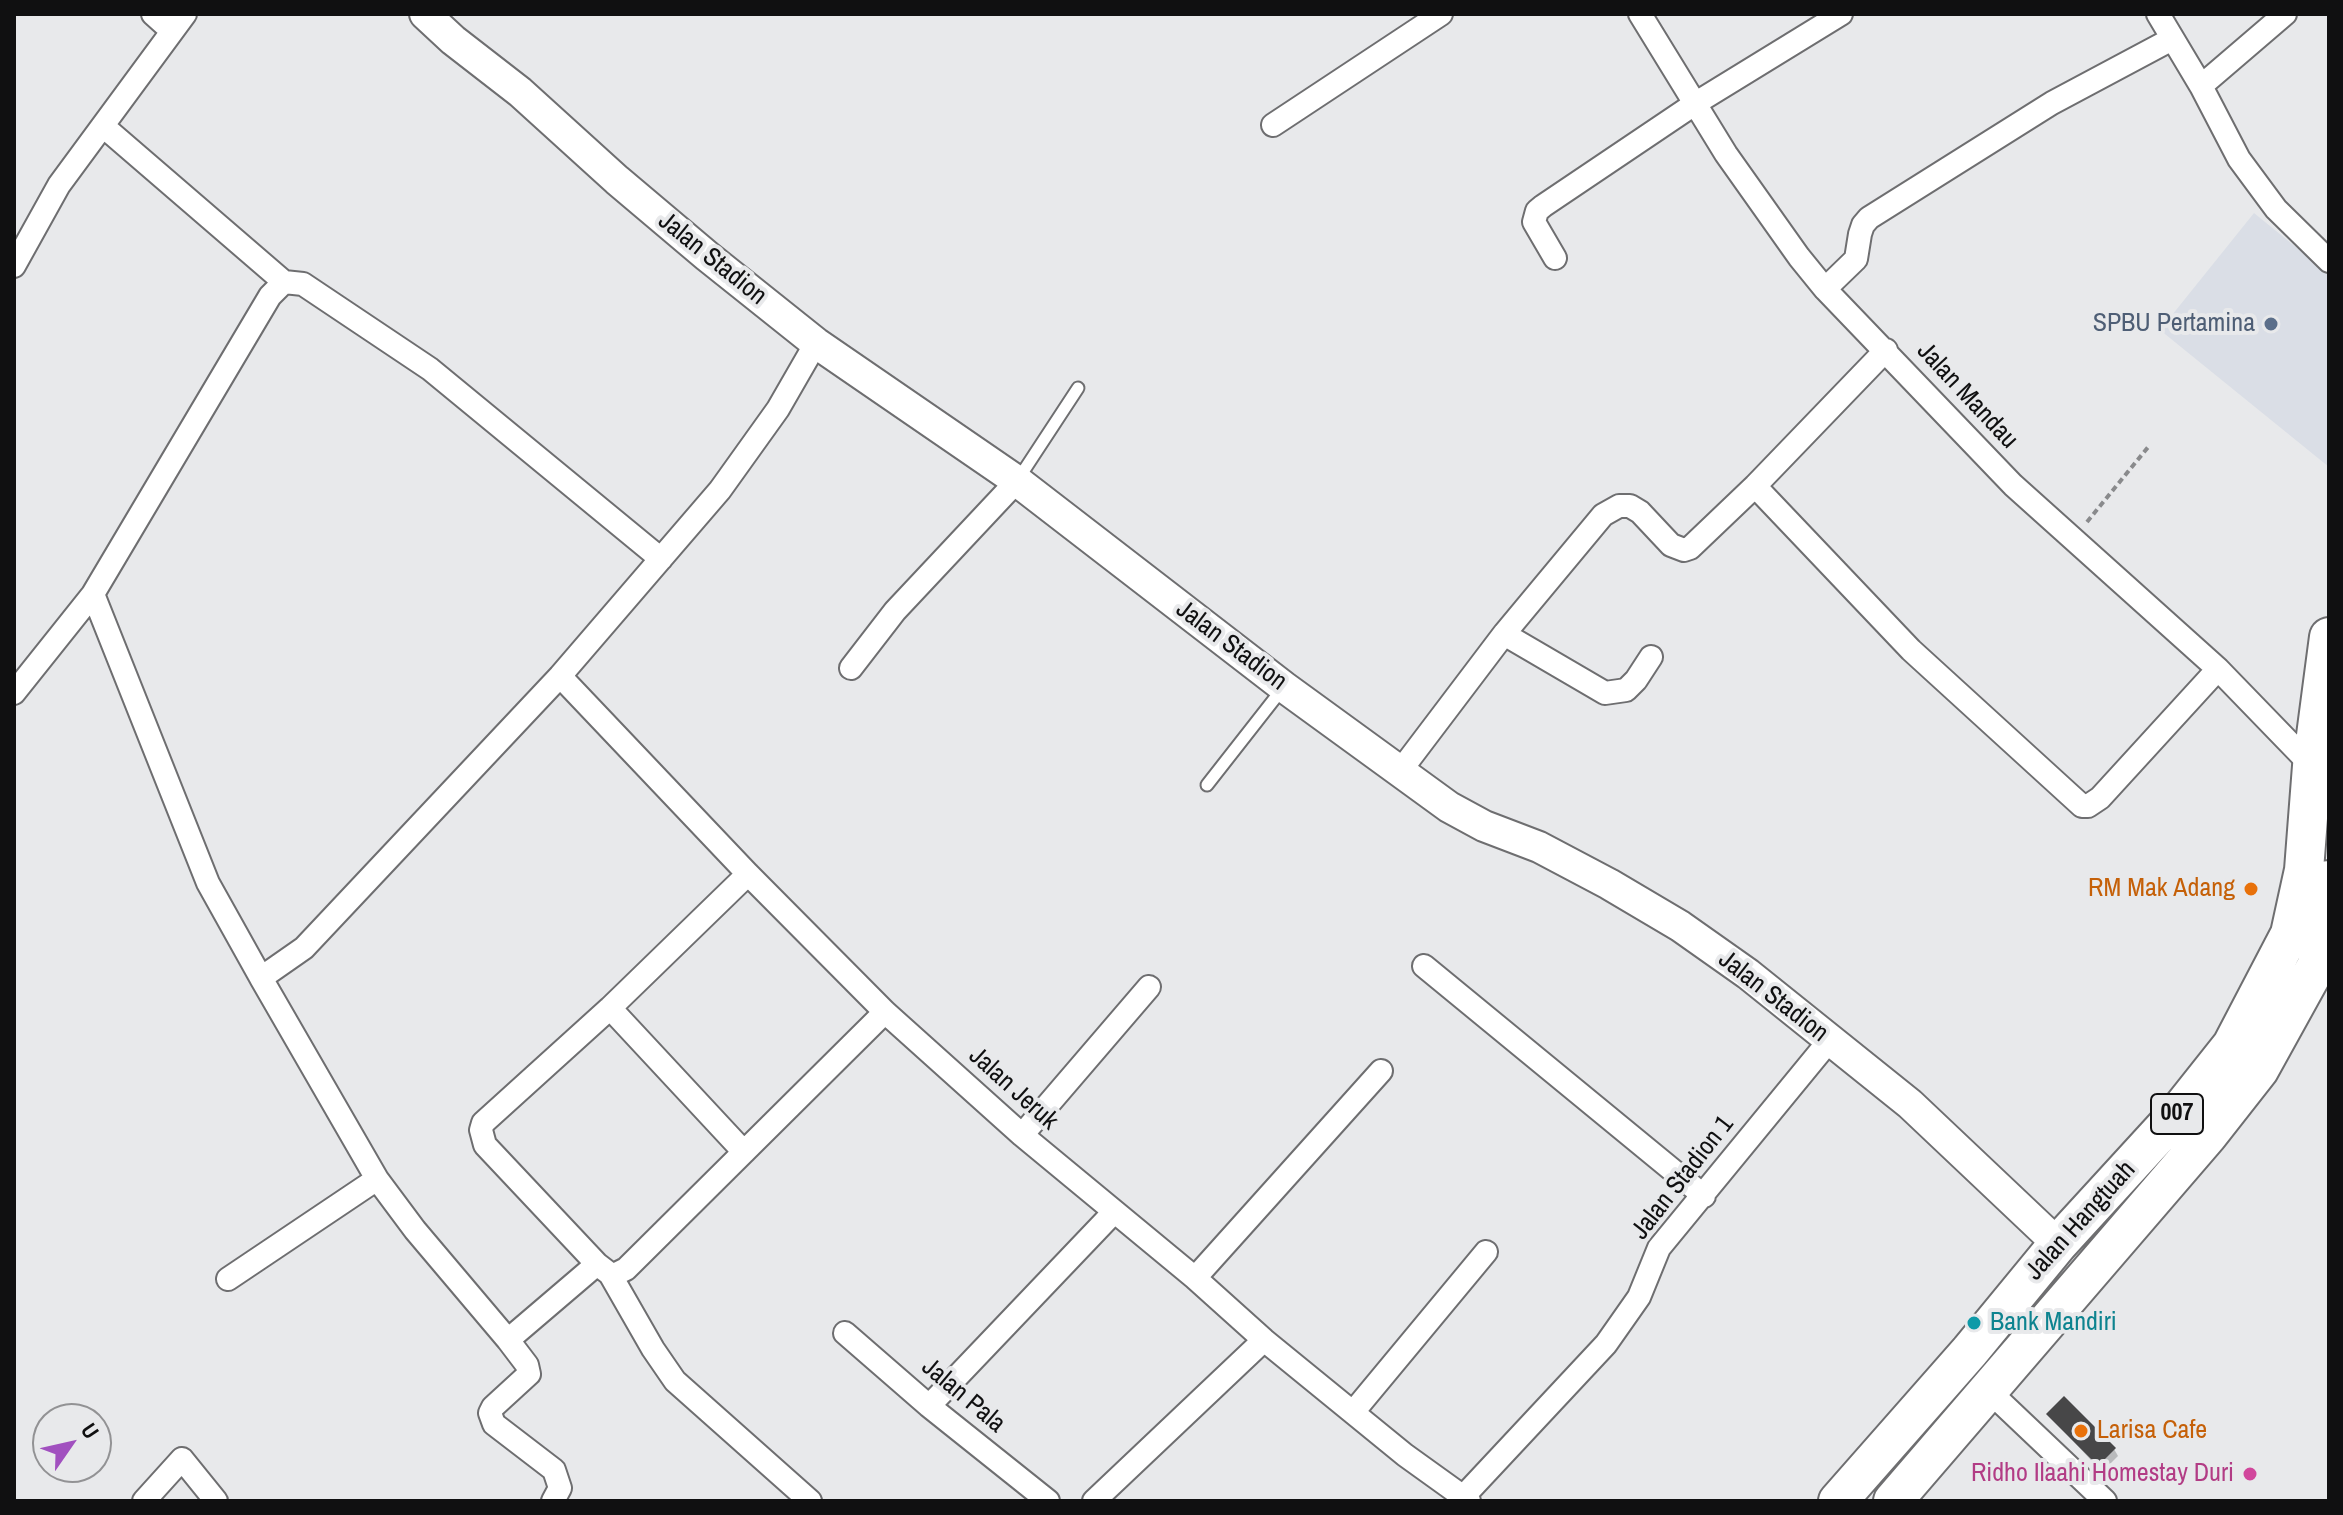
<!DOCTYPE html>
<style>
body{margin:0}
#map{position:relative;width:2343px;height:1515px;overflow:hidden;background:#e8e9eb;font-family:"Archivo Narrow",sans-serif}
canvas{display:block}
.frame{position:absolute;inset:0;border:16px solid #101011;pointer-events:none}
.north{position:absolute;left:32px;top:1403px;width:80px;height:80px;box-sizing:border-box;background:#e8e9eb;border:2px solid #929294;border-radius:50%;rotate:56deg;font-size:22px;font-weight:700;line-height:32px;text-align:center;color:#101011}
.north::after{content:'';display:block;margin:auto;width:28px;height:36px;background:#a150bf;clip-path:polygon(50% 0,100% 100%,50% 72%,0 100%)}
</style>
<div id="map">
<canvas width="2343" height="1515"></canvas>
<div class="frame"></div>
<div class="north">U</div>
</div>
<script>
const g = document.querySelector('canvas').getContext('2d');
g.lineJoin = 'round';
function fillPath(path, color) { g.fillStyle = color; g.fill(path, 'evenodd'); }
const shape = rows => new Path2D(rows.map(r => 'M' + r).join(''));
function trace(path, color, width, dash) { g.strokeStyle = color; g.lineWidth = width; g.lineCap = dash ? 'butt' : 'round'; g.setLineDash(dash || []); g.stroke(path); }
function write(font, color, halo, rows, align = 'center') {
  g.font = font + ' "Archivo Narrow",sans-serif'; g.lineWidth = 8; g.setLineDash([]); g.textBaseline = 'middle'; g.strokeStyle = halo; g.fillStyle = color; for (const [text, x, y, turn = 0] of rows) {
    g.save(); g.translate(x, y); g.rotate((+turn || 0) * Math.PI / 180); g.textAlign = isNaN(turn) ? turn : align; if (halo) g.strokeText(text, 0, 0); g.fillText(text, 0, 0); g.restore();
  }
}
const built = shape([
 [2254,213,2329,274,2329,467,2160,330]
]);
const shadow = shape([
 [2049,1415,2114,1449,2118,1456,2102,1472]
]);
const building = shape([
 [2064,1396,2116,1448,2098,1466,2046,1414]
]);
const path = shape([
 [2087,522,2149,446]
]);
const lane = shape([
 [1017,481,1078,388],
 [1207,785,1283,688]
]);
const street = shape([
 [153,14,172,31],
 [1640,14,1726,154,1799,257,1825,289,2013,485,2218,669,2312,766],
 [2158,14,2201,86,2239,159,2276,209,2329,261],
 [2201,86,2285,14],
 [1273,125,1441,14],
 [103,126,284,282],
 [1555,258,1534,222,1537,211,1543,206,1696,103,1841,14],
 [14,266,59,185,185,14],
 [1825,289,1856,259,1860,234,1863,225,1869,218,2052,103,2172,39],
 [1755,486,1911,650,2082,806,2088,806,2100,798,2218,669],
 [93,594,208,883,261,978,304,948,560,676,720,490,778,409,816,343],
 [1504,634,1605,693,1626,690,1636,680,1651,657],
 [851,668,895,611,1017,481],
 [560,676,748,874,885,1012,1022,1135,1195,1278,1264,1340,1405,1455,1469,1501],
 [14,693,93,594,270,296,284,282,303,284,430,369,661,559],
 [1401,770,1504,634,1603,515,1619,506,1630,506,1640,512,1671,545,1684,550,1690,548,1755,486,1886,350],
 [748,874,610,1008,483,1123,481,1130,485,1145,597,1264,610,1274,616,1274,626,1269,885,1012],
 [1424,966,1704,1196],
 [261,978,377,1179,415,1230,508,1340],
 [610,1008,744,1152],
 [1022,1135,1149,987],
 [610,1274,653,1349,675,1381,810,1501],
 [1195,1278,1381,1071],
 [228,1279,377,1179],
 [845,1333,929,1406,1048,1501],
 [1989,1391,2105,1501],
 [929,1406,1114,1212],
 [1354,1411,1486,1252],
 [1463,1497,1606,1344,1639,1297,1659,1248,1829,1041],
 [144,1501,182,1459,216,1501],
 [553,1501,560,1488,554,1470,494,1424,490,1413,493,1407,529,1374,527,1365,508,1340,597,1264],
 [1094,1501,1264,1340]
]);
const secondary = shape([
 [425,14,453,40,520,92,617,180,707,256,816,343,1017,481,1284,687,1449,807,1484,826,1539,847,1609,884,1680,926,1748,974,1910,1104,2058,1244]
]);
const highway = shape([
 [1838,1501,1970,1351,2058,1244,2178,1113,2232,1045,2290,934,2304,870,2312,766,2329,637],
 [1893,1501,2208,1135,2259,1070,2317,965,2329,880]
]);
const markers = [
 [2271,324,8,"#5c6f8a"],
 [2251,889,8,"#e8710a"],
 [1974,1323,8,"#0f9aa8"],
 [2081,1431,8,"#e8710a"],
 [2250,1474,8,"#d1479c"]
];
const shields = [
 [2177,1114,52]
];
const shieldNames = [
 ["007",2177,1114]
];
const streetNames = [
 ["Jalan Stadion",712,259,39],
 ["Jalan Mandau",1967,396,47],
 ["Jalan Stadion",1231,646,37],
 ["Jalan Stadion",1773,997,38],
 ["Jalan Jeruk",1013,1089,42],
 ["Jalan Stadion 1",1683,1178,-52],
 ["Jalan Hangtuah",2081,1221,-48],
 ["Jalan Pala",963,1396,40]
];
const serviceNames = [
 ["SPBU Pertamina",2255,324]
];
const foodNames = [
 ["RM Mak Adang",2235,889],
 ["Larisa Cafe",2097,1431,"left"]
];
const cultureNames = [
 ["Bank Mandiri",1990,1323]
];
const hotelNames = [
 ["Ridho Ilaahi Homestay Duri",2234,1474]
];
fillPath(built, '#dadee6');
fillPath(shadow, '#0003');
fillPath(building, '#474748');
trace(lane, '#6e6e70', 15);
trace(street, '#6e6e70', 26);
trace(secondary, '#6e6e70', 34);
trace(highway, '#6e6e70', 42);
trace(path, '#898a8c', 4, [6, 4]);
trace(lane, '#fff', 11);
trace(street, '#fff', 22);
trace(secondary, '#fff', 30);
trace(highway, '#fff', 38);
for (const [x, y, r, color] of markers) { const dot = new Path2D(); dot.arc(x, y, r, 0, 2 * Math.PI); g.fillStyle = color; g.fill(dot); trace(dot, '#e8e9eb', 3); }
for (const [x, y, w] of shields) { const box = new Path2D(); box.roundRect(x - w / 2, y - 20, w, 40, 6); g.fillStyle = '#e8e9eb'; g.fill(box); trace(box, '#101011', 2); }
write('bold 24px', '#101011', null, shieldNames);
write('26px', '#101011', '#e8e9eb', streetNames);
write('26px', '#4e5e75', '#e8e9eb', serviceNames, 'right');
write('26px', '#c56008', '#e8e9eb', foodNames, 'right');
write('26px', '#0d838f', '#e8e9eb', cultureNames, 'left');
write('26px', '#b23c85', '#e8e9eb', hotelNames, 'right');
</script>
